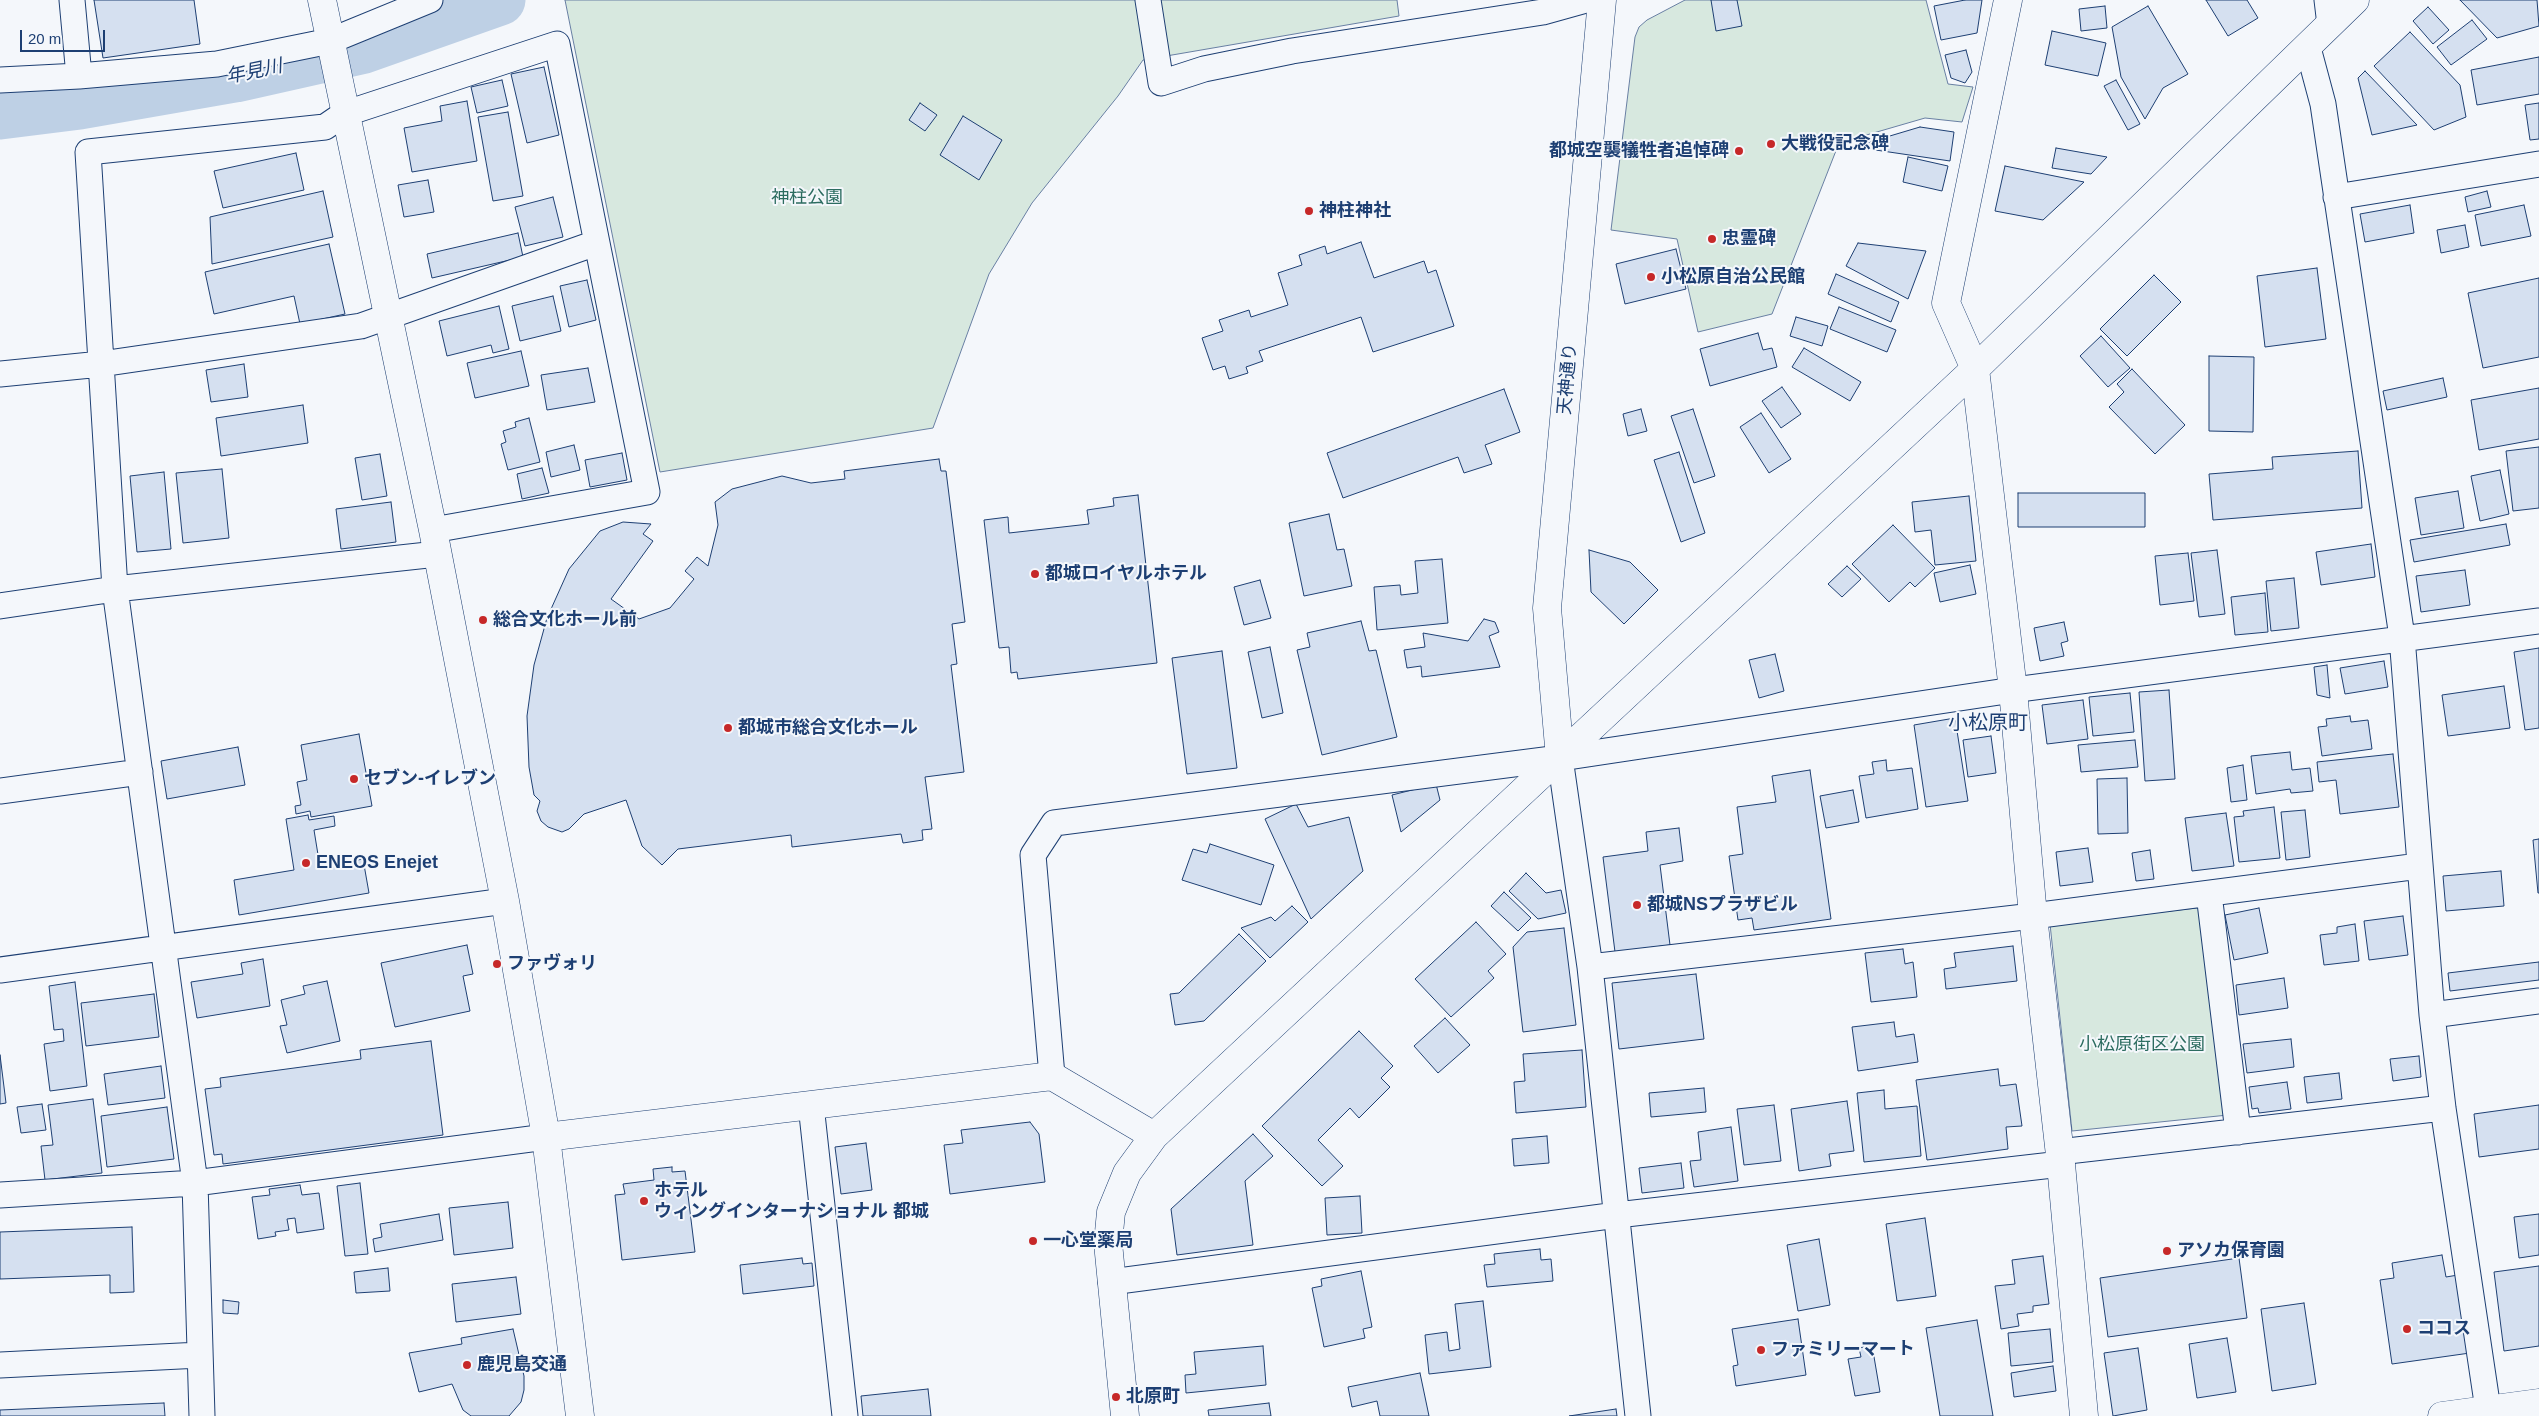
<!DOCTYPE html>
<meta charset="utf-8">
<style>
body{margin:0}
#map{position:relative;width:2539px;height:1416px;overflow:hidden;background:#f4f7fb;font-family:Arial,sans-serif}
canvas{display:block}
.scale{position:absolute;left:20px;top:30px;width:85px;height:22px;box-sizing:border-box;border:2px solid #1d3f73;border-top:0;padding-left:6px;font-size:15px;line-height:18px;white-space:nowrap;color:#1d3f73;-webkit-text-stroke:4px #f4f7fb;paint-order:stroke}
</style>
<div id="map">
<canvas width="2539" height="1416"></canvas>
<div class="scale">20 m</div>
</div>
<script>
const g = document.querySelector('canvas').getContext('2d');
g.lineJoin = 'round';
function fillPath(path, color) { g.fillStyle = color; g.fill(path, 'evenodd'); }
const shape = rows => new Path2D(rows.map(r => 'M' + r).join(''));
function trace(path, color, width, dash) { g.strokeStyle = color; g.lineWidth = width; g.lineCap = dash ? 'butt' : 'round'; g.setLineDash(dash || []); g.stroke(path); }
function write(font, color, halo, rows, align = 'center') {
  g.font = font + ' Arial,"Noto Sans JP",sans-serif'; g.lineWidth = 4; g.setLineDash([]); g.textBaseline = 'middle'; g.strokeStyle = halo; g.fillStyle = color; for (const [text, x, y, turn = 0] of rows) {
    g.save(); g.translate(x, y); g.rotate((+turn || 0) * Math.PI / 180); g.textAlign = isNaN(turn) ? turn : align; if (halo) g.strokeText(text, 0, 0); g.fillText(text, 0, 0); g.restore();
  }
}
const green = shape([
 [565,0,1397,0,1399,16,1143,60,1118,96,1032,203,989,274,933,428,660,472,565,0],
 [1685,0,1926,0,1948,84,1973,87,1962,122,1925,118,1839,143,1772,314,1698,332,1677,239,1611,230,1635,37,1639,27,1647,20,1685,0],
 [2206,907,2228,1115,2072,1131,2050,924,2206,907]
]);
const river = shape([
 [0,114,80,104,235,77,364,48,500,0]
]);
const building = shape([
 [94,0,194,0,200,44,103,58,94,0],
 [1711,0,1737,0,1742,26,1716,31,1711,0],
 [1965,0,1982,0,1977,33,1941,40,1934,6,1965,0],
 [2206,0,2247,0,2258,18,2228,36,2206,0],
 [2460,0,2537,0,2539,26,2497,38,2460,0],
 [2105,6,2107,28,2081,31,2079,9,2105,6],
 [2148,6,2188,74,2163,88,2145,119,2121,77,2112,27,2148,6],
 [2428,7,2449,30,2433,44,2413,21,2428,7],
 [2472,20,2487,39,2451,65,2437,47,2472,20],
 [2052,31,2106,43,2098,76,2045,65,2052,31],
 [2410,32,2460,85,2466,117,2434,130,2374,66,2410,32],
 [1966,50,1972,72,1965,83,1951,78,1945,55,1966,50],
 [2539,57,2539,94,2477,105,2471,70,2539,57],
 [544,67,559,135,527,143,511,74,544,67],
 [2365,71,2417,125,2372,135,2358,78,2365,71],
 [502,80,508,106,477,113,471,87,502,80],
 [2116,80,2140,124,2128,130,2104,86,2116,80],
 [467,101,477,161,412,172,404,128,442,121,440,106,467,101],
 [920,103,937,115,925,131,909,120,920,103],
 [2539,103,2539,139,2530,140,2525,105,2539,103],
 [508,112,523,196,493,201,478,117,508,112],
 [963,116,1002,140,979,180,940,155,963,116],
 [1920,127,1954,132,1950,161,1862,148,1863,144,1920,127],
 [2056,148,2107,157,2091,174,2052,168,2056,148],
 [296,153,304,190,223,208,214,171,296,153],
 [1908,157,1948,166,1942,191,1903,182,1908,157],
 [2005,166,2084,182,2043,220,1995,211,2005,166],
 [428,180,434,212,404,217,398,185,428,180],
 [323,191,333,237,212,264,210,217,323,191],
 [2487,191,2491,207,2468,212,2465,197,2487,191],
 [553,197,563,237,525,246,515,207,553,197],
 [2410,205,2414,233,2365,242,2360,214,2410,205],
 [2524,205,2531,236,2481,246,2475,215,2524,205],
 [2465,225,2469,247,2441,253,2437,230,2465,225],
 [518,233,523,257,432,278,427,254,518,233],
 [1361,242,1374,278,1424,261,1428,273,1436,270,1454,326,1373,352,1361,317,1259,351,1263,361,1246,367,1248,373,1229,379,1225,366,1213,370,1202,338,1223,331,1219,320,1249,310,1251,317,1288,305,1278,273,1302,265,1299,255,1325,246,1327,254,1361,242],
 [1858,243,1926,251,1908,299,1846,266,1858,243],
 [329,244,345,314,300,324,294,296,214,314,205,272,329,244],
 [1676,249,1686,289,1625,304,1616,264,1676,249],
 [2317,268,2326,339,2265,347,2257,276,2317,268],
 [1836,274,1899,302,1891,322,1828,294,1836,274],
 [2154,275,2181,302,2127,356,2100,329,2154,275],
 [2539,278,2539,357,2483,368,2468,293,2539,278],
 [587,280,596,320,569,327,560,286,587,280],
 [553,296,561,331,520,341,512,306,553,296],
 [499,306,509,349,493,353,491,345,447,356,439,321,499,306],
 [1839,307,1896,330,1887,352,1830,329,1839,307],
 [1796,317,1828,326,1822,346,1790,336,1796,317],
 [1758,333,1763,350,1772,348,1777,367,1710,386,1700,349,1758,333],
 [2101,336,2130,368,2108,387,2080,356,2101,336],
 [1804,348,1861,382,1850,401,1792,367,1804,348],
 [521,351,529,386,475,398,467,363,521,351],
 [2209,356,2254,357,2253,432,2209,431,2209,356],
 [244,364,248,397,211,402,206,370,244,364],
 [588,368,595,402,547,410,541,375,588,368],
 [2132,369,2185,425,2155,454,2109,407,2124,392,2117,384,2132,369],
 [2443,378,2447,397,2387,410,2383,391,2443,378],
 [1782,387,1801,414,1781,428,1762,401,1782,387],
 [2539,388,2539,439,2479,450,2471,400,2539,388],
 [1504,389,1520,432,1485,445,1492,464,1464,473,1458,457,1343,498,1327,453,1504,389],
 [303,405,308,443,221,456,216,418,303,405],
 [1641,409,1647,431,1628,436,1623,414,1641,409],
 [1693,409,1715,476,1694,483,1671,416,1693,409],
 [1761,413,1791,459,1769,473,1740,427,1761,413],
 [529,418,540,462,508,470,501,444,506,442,503,431,516,427,515,422,529,418],
 [574,445,580,470,551,477,546,452,574,445],
 [2539,447,2539,508,2513,511,2506,451,2539,447],
 [2358,451,2362,508,2213,520,2209,474,2273,469,2272,457,2358,451],
 [1679,452,1705,533,1681,542,1654,460,1679,452],
 [622,453,627,480,590,487,585,460,622,453],
 [380,454,387,496,362,500,355,458,380,454],
 [939,459,941,471,946,471,965,622,952,624,957,664,951,665,964,772,925,777,932,829,922,830,923,840,903,843,901,834,792,847,791,835,678,849,662,865,642,846,626,800,584,814,569,829,562,832,548,827,541,821,537,811,540,801,534,795,529,767,527,716,534,665,547,618,569,569,600,531,623,522,651,524,643,534,653,541,611,599,639,619,670,608,694,579,685,571,697,557,708,566,718,525,715,502,732,489,782,476,811,483,845,479,844,471,939,459],
 [542,468,549,493,522,499,517,474,542,468],
 [222,469,229,538,183,543,176,473,222,469],
 [2500,470,2509,514,2480,521,2471,476,2500,470],
 [164,472,171,549,137,552,130,476,164,472],
 [2458,491,2464,528,2421,535,2415,498,2458,491],
 [2018,493,2145,493,2145,527,2018,527,2018,493],
 [1138,495,1157,663,1018,679,1017,672,1011,673,1009,647,999,648,984,520,1008,517,1009,533,1089,524,1087,510,1114,506,1113,498,1138,495],
 [1969,496,1976,561,1935,565,1931,530,1915,532,1912,502,1969,496],
 [391,502,396,542,341,549,336,509,391,502],
 [1329,514,1337,550,1344,549,1352,586,1304,596,1289,523,1329,514],
 [2506,524,2510,545,2414,562,2410,540,2506,524],
 [1893,525,1935,568,1915,587,1910,582,1889,602,1852,564,1893,525],
 [2371,544,2375,577,2321,585,2316,552,2371,544],
 [1589,550,1630,562,1658,590,1624,624,1591,592,1589,550],
 [2217,550,2225,614,2199,617,2191,553,2217,550],
 [2188,553,2194,601,2160,605,2155,556,2188,553],
 [1442,559,1448,623,1377,630,1374,587,1400,585,1401,595,1418,593,1415,561,1442,559],
 [1970,565,1976,594,1940,602,1934,573,1970,565],
 [1847,566,1861,579,1842,597,1828,584,1847,566],
 [2465,570,2470,605,2421,612,2416,576,2465,570],
 [2294,578,2299,628,2271,631,2266,581,2294,578],
 [1260,580,1271,618,1244,625,1234,587,1260,580],
 [2265,593,2268,632,2235,635,2231,597,2265,593],
 [1484,619,1495,622,1499,632,1489,636,1500,667,1422,677,1421,666,1407,668,1404,650,1425,647,1423,633,1468,641,1484,619],
 [1361,621,1369,651,1376,650,1397,737,1322,755,1297,650,1310,647,1307,633,1361,621],
 [2064,622,2068,641,2061,643,2064,656,2040,661,2034,628,2064,622],
 [1270,647,1283,713,1262,718,1248,652,1270,647],
 [2539,648,2539,728,2525,730,2514,652,2539,648],
 [1222,651,1237,768,1187,774,1172,658,1222,651],
 [1775,654,1784,691,1759,698,1749,660,1775,654],
 [2384,661,2388,687,2345,694,2340,668,2384,661],
 [2327,665,2330,698,2317,695,2314,667,2327,665],
 [2504,686,2510,728,2448,736,2442,695,2504,686],
 [2169,690,2175,779,2145,781,2139,692,2169,690],
 [2130,693,2134,732,2093,736,2089,697,2130,693],
 [2083,700,2088,739,2047,744,2042,705,2083,700],
 [2350,716,2351,722,2368,720,2372,749,2322,756,2318,727,2327,726,2326,719,2350,716],
 [1955,718,1968,801,1926,807,1914,725,1955,718],
 [359,734,372,806,311,817,310,811,296,814,295,806,301,805,297,782,307,780,301,745,359,734],
 [1991,736,1996,773,1968,777,1963,740,1991,736],
 [2135,740,2138,767,2081,772,2078,745,2135,740],
 [238,747,245,785,167,799,161,761,238,747],
 [2290,752,2292,770,2310,768,2313,791,2291,793,2290,789,2256,794,2251,756,2290,752],
 [2393,754,2399,807,2340,814,2336,780,2319,782,2317,762,2393,754],
 [1886,760,1887,771,1912,768,1918,809,1866,818,1859,776,1874,774,1872,762,1886,760],
 [2243,765,2247,800,2231,802,2227,768,2243,765],
 [1810,770,1831,919,1754,930,1752,918,1738,920,1729,856,1743,854,1737,807,1776,802,1772,776,1810,770],
 [2127,778,2128,833,2098,834,2097,779,2127,778],
 [1436,784,1440,800,1401,832,1392,795,1436,784],
 [1853,790,1859,822,1826,828,1820,796,1853,790],
 [1296,804,1308,827,1349,817,1363,871,1311,919,1265,819,1296,804],
 [2274,807,2280,858,2239,862,2234,817,2244,816,2243,811,2274,807],
 [2305,810,2310,857,2286,860,2281,812,2305,810],
 [2226,813,2234,866,2192,871,2185,818,2226,813],
 [308,815,309,820,334,816,335,826,314,830,320,867,363,859,369,893,239,915,234,880,294,870,286,819,308,815],
 [1679,828,1683,861,1660,865,1670,945,1615,952,1603,857,1648,851,1646,832,1679,828],
 [2539,839,2539,893,2538,893,2533,840,2539,839],
 [1210,844,1274,865,1261,905,1182,880,1193,849,1207,853,1210,844],
 [2088,848,2093,882,2060,886,2056,852,2088,848],
 [2150,850,2154,879,2136,881,2132,853,2150,850],
 [2501,871,2504,906,2446,911,2443,876,2501,871],
 [1526,873,1546,893,1561,890,1566,913,1538,919,1509,891,1526,873],
 [1504,892,1531,918,1518,931,1491,906,1504,892],
 [1292,906,1308,922,1270,958,1241,928,1271,917,1275,921,1292,906],
 [2259,908,2268,953,2234,960,2225,915,2259,908],
 [2403,916,2408,955,2369,960,2364,921,2403,916],
 [1476,922,1506,954,1488,971,1494,978,1451,1017,1415,979,1476,922],
 [2355,924,2359,961,2324,965,2320,935,2337,933,2337,927,2355,924],
 [1564,928,1576,1025,1523,1032,1513,947,1527,932,1564,928],
 [1239,934,1266,961,1204,1021,1175,1025,1170,994,1179,993,1239,934],
 [467,945,473,974,463,976,470,1011,395,1027,381,963,467,945],
 [2013,946,2017,981,1946,989,1944,969,1956,967,1954,953,2013,946],
 [1903,949,1905,964,1913,962,1917,997,1871,1002,1865,953,1903,949],
 [263,959,270,1006,197,1018,191,982,243,974,241,963,263,959],
 [2539,962,2539,980,2450,991,2448,973,2539,962],
 [1696,974,1704,1039,1619,1049,1612,983,1696,974],
 [2284,978,2288,1008,2239,1015,2236,985,2284,978],
 [327,981,340,1041,287,1053,280,1026,287,1025,281,1000,305,994,303,986,327,981],
 [75,982,87,1086,50,1091,44,1044,64,1041,63,1029,54,1030,49,986,75,982],
 [154,994,159,1037,86,1046,81,1003,154,994],
 [1445,1018,1470,1045,1438,1073,1414,1046,1445,1018],
 [1894,1022,1896,1037,1914,1034,1918,1062,1858,1071,1852,1027,1894,1022],
 [1359,1031,1393,1066,1381,1078,1390,1087,1359,1118,1350,1108,1318,1140,1343,1166,1322,1186,1262,1126,1359,1031],
 [2291,1039,2294,1067,2247,1073,2243,1044,2291,1039],
 [431,1041,443,1135,223,1164,222,1154,214,1155,205,1089,221,1087,220,1078,361,1059,360,1050,431,1041],
 [1582,1050,1586,1107,1516,1113,1514,1082,1525,1081,1523,1054,1582,1050],
 [0,1055,6,1103,0,1104,0,1055],
 [2419,1056,2421,1077,2393,1081,2390,1059,2419,1056],
 [161,1066,165,1098,108,1105,104,1074,161,1066],
 [1998,1069,2000,1086,2016,1084,2022,1126,2006,1127,2008,1149,1927,1160,1916,1080,1998,1069],
 [2339,1073,2342,1099,2307,1103,2304,1077,2339,1073],
 [2287,1082,2291,1109,2259,1113,2258,1108,2252,1109,2249,1087,2287,1082],
 [1704,1088,1706,1112,1651,1117,1649,1093,1704,1088],
 [1884,1090,1885,1109,1917,1106,1921,1156,1864,1162,1857,1093,1884,1090],
 [93,1099,102,1173,45,1180,41,1146,53,1145,48,1105,93,1099],
 [1847,1101,1854,1151,1829,1154,1831,1166,1799,1171,1791,1109,1847,1101],
 [42,1104,46,1130,21,1133,17,1107,42,1104],
 [1774,1105,1781,1161,1744,1165,1737,1109,1774,1105],
 [2539,1105,2539,1149,2479,1157,2474,1114,2539,1105],
 [167,1107,174,1159,107,1167,101,1116,167,1107],
 [1030,1122,1039,1134,1045,1182,950,1194,944,1145,963,1143,961,1130,1030,1122],
 [1731,1127,1738,1181,1694,1187,1690,1161,1701,1160,1698,1132,1731,1127],
 [1253,1134,1273,1156,1245,1181,1253,1245,1177,1255,1171,1209,1253,1134],
 [1547,1136,1549,1163,1514,1166,1512,1139,1547,1136],
 [866,1143,872,1190,841,1194,835,1147,866,1143],
 [1681,1163,1684,1188,1642,1193,1639,1168,1681,1163],
 [672,1167,672,1172,685,1171,695,1252,622,1260,615,1195,625,1194,623,1184,654,1180,653,1169,672,1167],
 [360,1183,368,1254,345,1256,337,1186,360,1183],
 [300,1185,302,1195,319,1193,324,1229,297,1233,295,1218,287,1219,289,1230,275,1232,276,1236,258,1239,252,1197,270,1195,269,1189,300,1185],
 [1360,1196,1362,1233,1327,1235,1325,1198,1360,1196],
 [508,1202,513,1248,454,1255,449,1208,508,1202],
 [439,1214,443,1240,375,1252,373,1239,382,1237,380,1224,439,1214],
 [2539,1214,2539,1255,2519,1258,2514,1217,2539,1214],
 [1925,1218,1936,1296,1897,1301,1886,1224,1925,1218],
 [132,1227,134,1292,110,1293,110,1275,0,1279,0,1232,132,1227],
 [1819,1239,1830,1305,1798,1311,1787,1245,1819,1239],
 [1540,1249,1541,1260,1551,1259,1553,1281,1487,1287,1484,1265,1495,1264,1494,1254,1540,1249],
 [2442,1255,2446,1277,2458,1275,2470,1353,2392,1364,2380,1280,2394,1278,2392,1263,2442,1255],
 [2043,1256,2049,1304,2033,1306,2033,1312,2017,1314,2019,1326,2001,1329,1995,1286,2015,1284,2012,1260,2043,1256],
 [802,1258,803,1264,812,1263,814,1286,743,1294,740,1265,802,1258],
 [2239,1258,2247,1318,2108,1337,2100,1278,2239,1258],
 [2539,1266,2539,1346,2504,1351,2494,1272,2539,1266],
 [388,1268,390,1291,356,1293,354,1272,388,1268],
 [1361,1271,1372,1327,1363,1329,1365,1338,1324,1347,1312,1288,1322,1286,1321,1279,1361,1271],
 [516,1277,521,1314,456,1322,452,1284,516,1277],
 [223,1300,239,1302,238,1314,223,1313,223,1300],
 [1483,1301,1491,1367,1429,1374,1425,1335,1447,1332,1449,1351,1460,1349,1455,1304,1483,1301],
 [2304,1303,2316,1384,2272,1391,2261,1309,2304,1303],
 [1798,1319,1806,1375,1736,1386,1733,1366,1738,1365,1732,1329,1798,1319],
 [1977,1320,1993,1416,1940,1416,1926,1328,1977,1320],
 [513,1329,524,1376,524,1390,521,1402,509,1416,471,1416,463,1410,452,1384,419,1392,409,1353,462,1344,461,1338,513,1329],
 [2050,1329,2053,1362,2011,1366,2008,1333,2050,1329],
 [2227,1338,2236,1392,2197,1398,2189,1344,2227,1338],
 [1872,1345,1880,1392,1855,1396,1848,1359,1861,1357,1859,1348,1872,1345],
 [1263,1346,1266,1385,1186,1393,1185,1375,1196,1374,1194,1352,1263,1346],
 [2138,1348,2147,1410,2113,1416,2104,1353,2138,1348],
 [2053,1366,2056,1391,2014,1397,2011,1373,2053,1366],
 [1420,1373,1429,1416,1380,1416,1377,1401,1352,1407,1348,1387,1420,1373],
 [928,1389,931,1416,863,1416,861,1396,928,1389],
 [164,1403,165,1416,0,1416,0,1410,164,1403],
 [1269,1403,1271,1416,1209,1416,1208,1410,1269,1403],
 [1616,1409,1617,1416,1569,1416,1616,1409]
]);
const minor = shape([
 [72,0,79,76],
 [1148,0,1161,83,1204,69,1292,51,1543,12,1586,0],
 [2327,0,2330,25],
 [2308,48,2323,104,2402,637,2432,1015,2443,1108,2489,1416],
 [0,80,79,76,217,64,330,41,430,0],
 [2336,197,2539,164],
 [0,374,101,364,361,326,596,243],
 [0,606,115,589,437,554],
 [1560,758,1590,967,1638,1416],
 [0,791,140,772],
 [2209,894,2238,1132],
 [1590,967,2033,916,2419,866],
 [0,970,505,901],
 [2432,1015,2539,1001],
 [1052,1076,1033,855,1054,823,1560,758,2013,690,2539,621],
 [811,1105,845,1416],
 [2059,1152,2443,1108],
 [0,1195,195,1183,546,1137],
 [1111,1282,1617,1215,2061,1164],
 [0,1365,200,1355],
 [202,1416,195,1183,115,589,88,152,325,127,344,114,557,44,647,492,433,530]
]);
const tertiary = shape([
 [322,0,433,530,505,901,546,1137,580,1416],
 [2008,0,1946,303,1975,369,2013,690,2033,916,2061,1164,2084,1416],
 [1560,758,1547,608,1602,0],
 [546,1137,1052,1076,1154,1136],
 [1125,1416,1108,1243,1111,1212,1127,1173,1154,1136,1975,369,2355,0]
]);
const trunk = shape([
 [2442,1416,2539,1403]
]);
const markers = [
 [1771,144,5,"#c62828"],
 [1739,151,5,"#c62828"],
 [1309,211,5,"#c62828"],
 [1712,239,5,"#c62828"],
 [1651,277,5,"#c62828"],
 [1035,574,5,"#c62828"],
 [483,620,5,"#c62828"],
 [728,728,5,"#c62828"],
 [354,779,5,"#c62828"],
 [306,863,5,"#c62828"],
 [1637,905,5,"#c62828"],
 [497,964,5,"#c62828"],
 [644,1201,5,"#c62828"],
 [1033,1241,5,"#c62828"],
 [2167,1251,5,"#c62828"],
 [2407,1329,5,"#c62828"],
 [1761,1350,5,"#c62828"],
 [467,1365,5,"#c62828"],
 [1116,1397,5,"#c62828"]
];
const poiNames = [
 ["大戦役記念碑",1781,144],
 ["都城空襲犠牲者追悼碑",1729,151,"right"],
 ["神柱神社",1319,211],
 ["忠霊碑",1722,239],
 ["小松原自治公民館",1661,277],
 ["都城ロイヤルホテル",1045,574],
 ["総合文化ホール前",493,620],
 ["都城市総合文化ホール",738,728],
 ["セブン-イレブン",364,779],
 ["ENEOS Enejet",316,863],
 ["都城NSプラザビル",1647,905],
 ["ファヴォリ",507,964],
 ["ホテル",654,1191],
 ["ウィングインターナショナル 都城",654,1212],
 ["一心堂薬局",1043,1241],
 ["アソカ保育園",2177,1251],
 ["ココス",2417,1329],
 ["ファミリーマート",1771,1350],
 ["鹿児島交通",477,1365],
 ["北原町",1126,1397]
];
const parkNames = [
 ["神柱公園",807,198],
 ["小松原街区公園",2142,1045]
];
const streetNames = [
 ["天神通り",1568,379,-85]
];
const waterNames = [
 ["年見川",254,72,-12]
];
const quarterNames = [
 ["小松原町",1988,723]
];
fillPath(green, '#d7e8df');
trace(green, '#687fa3', 1);
trace(river, '#bed0e5', 51);
fillPath(building, '#d5e0f0');
trace(building, '#1d3f73', 1);
trace(minor, '#1d3f73', 27);
trace(tertiary, '#1d3f73', 29);
trace(trunk, '#1d3f73', 29);
trace(minor, '#f4f7fb', 25);
trace(tertiary, '#f4f7fb', 28);
trace(trunk, '#f4f7fb', 28);
for (const [x, y, r, color] of markers) { const dot = new Path2D(); dot.arc(x, y, r, 0, 2 * Math.PI); g.fillStyle = color; g.fill(dot); trace(dot, '#f4f7fb', 2); }
write('bold 18px', '#1d3f73', '#f4f7fb', poiNames, 'left');
write('18px', '#2c6c60', '#f4f7fb', parkNames);
write('18px', '#1d3f73', '#f4f7fb', streetNames);
write('italic 19px', '#1d3f73', '#f4f7fb', waterNames);
write('20px', '#1d3f73', '#f4f7fb', quarterNames);
</script>
